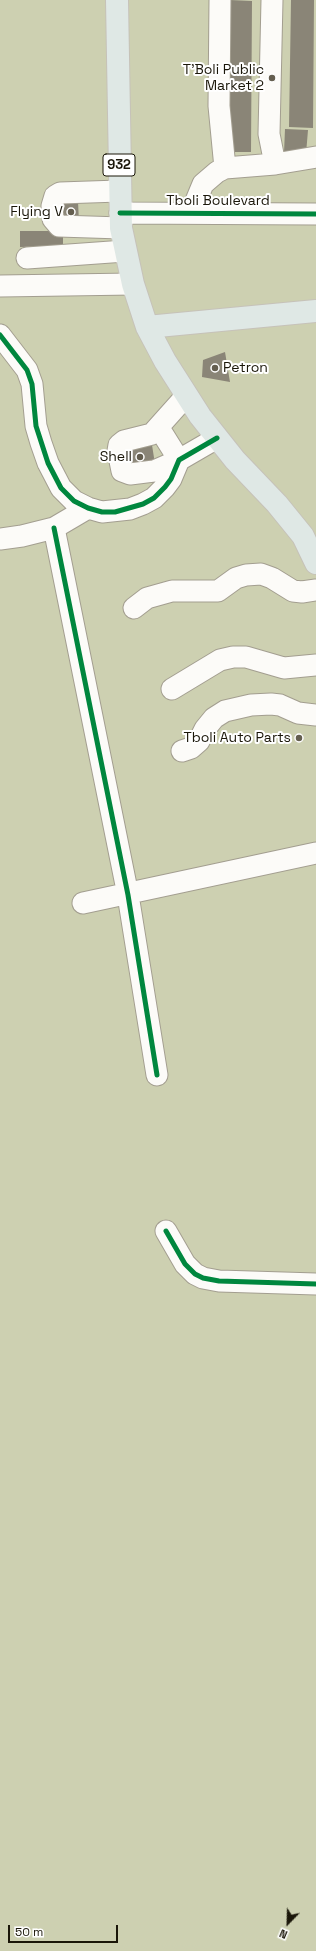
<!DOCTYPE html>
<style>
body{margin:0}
#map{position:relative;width:316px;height:1951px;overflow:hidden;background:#ece5d2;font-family:"Space Grotesk",sans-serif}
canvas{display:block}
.north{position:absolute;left:268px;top:1903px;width:40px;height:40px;-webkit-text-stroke:3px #fff;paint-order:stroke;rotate:203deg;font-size:11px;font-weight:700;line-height:16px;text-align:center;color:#1a1609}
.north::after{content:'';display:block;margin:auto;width:14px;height:18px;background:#1a1609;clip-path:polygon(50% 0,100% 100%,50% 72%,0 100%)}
.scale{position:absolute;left:8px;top:1925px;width:110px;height:18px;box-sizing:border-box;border:2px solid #1a1609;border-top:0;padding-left:5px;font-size:12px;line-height:14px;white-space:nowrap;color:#1a1609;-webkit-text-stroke:3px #fff;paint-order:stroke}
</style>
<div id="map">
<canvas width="316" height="1951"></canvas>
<div class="north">N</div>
<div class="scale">50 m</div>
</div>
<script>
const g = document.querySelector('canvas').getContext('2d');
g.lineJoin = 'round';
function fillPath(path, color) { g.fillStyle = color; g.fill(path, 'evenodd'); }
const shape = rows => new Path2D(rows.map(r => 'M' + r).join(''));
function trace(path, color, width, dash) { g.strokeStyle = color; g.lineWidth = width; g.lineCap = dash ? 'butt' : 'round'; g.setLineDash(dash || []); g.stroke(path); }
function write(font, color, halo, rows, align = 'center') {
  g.font = font + ' "Space Grotesk",sans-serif'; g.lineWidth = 4; g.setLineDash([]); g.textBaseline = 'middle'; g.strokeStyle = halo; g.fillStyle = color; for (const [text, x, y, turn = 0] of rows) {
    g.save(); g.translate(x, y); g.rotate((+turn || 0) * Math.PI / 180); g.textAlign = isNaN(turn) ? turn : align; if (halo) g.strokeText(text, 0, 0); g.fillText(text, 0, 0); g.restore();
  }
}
const green = shape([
 [0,0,316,0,316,1951,0,1951]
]);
const building = shape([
 [230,0,252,1,251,152,229,152],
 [291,0,314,0,313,128,289,127],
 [285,129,308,130,306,154,284,153],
 [63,201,78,201,79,223,64,223],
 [20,231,63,231,63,246,20,247],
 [225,352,230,382,202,377,203,360],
 [152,445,155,464,128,469,124,450]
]);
const minor = shape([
 [220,0,219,106,225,168],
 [272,0,269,134,275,164],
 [119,191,60,193,55,196,52,206,53,219,59,226,121,228],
 [120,213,316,214],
 [191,213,203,184,217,172,225,168,275,164,316,157],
 [27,258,125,251],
 [0,286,133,284],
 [0,335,27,370,32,384,36,426,41,443,48,463,61,488,74,501,88,508,102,512,130,509,143,504,154,498,165,487,171,479,179,460],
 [186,396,152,434,124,441,119,445,118,451,122,471,130,474,154,471,179,460,217,438],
 [159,428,179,460],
 [54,528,128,895,157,1075],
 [0,539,22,536,54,528,88,508],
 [134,608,147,598,172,591,218,591,236,578,246,575,261,574,272,578,293,591,302,592,316,590],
 [172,689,220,660,233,657,246,657,284,668,316,665],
 [182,751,191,748,199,741,205,729,214,718,225,711,251,705,271,704,280,705,298,713,316,715],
 [83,903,316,853],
 [166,1231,185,1264,195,1274,203,1278,219,1281,316,1284]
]);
const major = shape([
 [117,0,121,228,133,284,147,327,165,361,200,416,235,460,277,504,303,536,316,563],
 [147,327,316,311]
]);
const cycleway = shape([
 [120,213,316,214],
 [0,335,27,370,32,384,36,426,48,463,61,488,74,501,88,508,102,512,115,512,143,504,154,498,165,487,171,479,179,460,217,438],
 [54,528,128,895,157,1075],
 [166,1231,185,1264,195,1274,203,1278,219,1281,316,1284]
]);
const markers = [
 [272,78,4,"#645e4f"],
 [71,212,4,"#645e4f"],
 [215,368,4,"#645e4f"],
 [140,457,4,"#645e4f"],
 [299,738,4,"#645e4f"]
];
const shields = [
 [119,165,32]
];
const shieldNames = [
 ["932",119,165]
];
const poiNames = [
 ["T'Boli Public",264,70],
 ["Market 2",264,86],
 ["Flying V",63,212],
 ["Petron",223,368,"left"],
 ["Shell",132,457],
 ["Tboli Auto Parts",291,738]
];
const streetNames = [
 ["Tboli Boulevard",218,201]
];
fillPath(green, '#cdd0b1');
fillPath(building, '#8a8577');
trace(minor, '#a39e90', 23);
trace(major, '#c6c2b9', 24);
trace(minor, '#fcfbf8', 21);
trace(major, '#dfe8e5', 22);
trace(cycleway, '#00873e', 5);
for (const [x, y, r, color] of markers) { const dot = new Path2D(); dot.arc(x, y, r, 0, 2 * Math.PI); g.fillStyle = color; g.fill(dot); trace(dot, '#fff', 1.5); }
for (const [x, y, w] of shields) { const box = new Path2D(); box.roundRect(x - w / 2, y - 11, w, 22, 3); g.fillStyle = '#fff'; g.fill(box); trace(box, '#1a1609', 1); }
write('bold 13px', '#1a1609', null, shieldNames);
write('14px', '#1a1609', '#fff', poiNames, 'right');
write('14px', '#1a1609', '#fff', streetNames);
</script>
